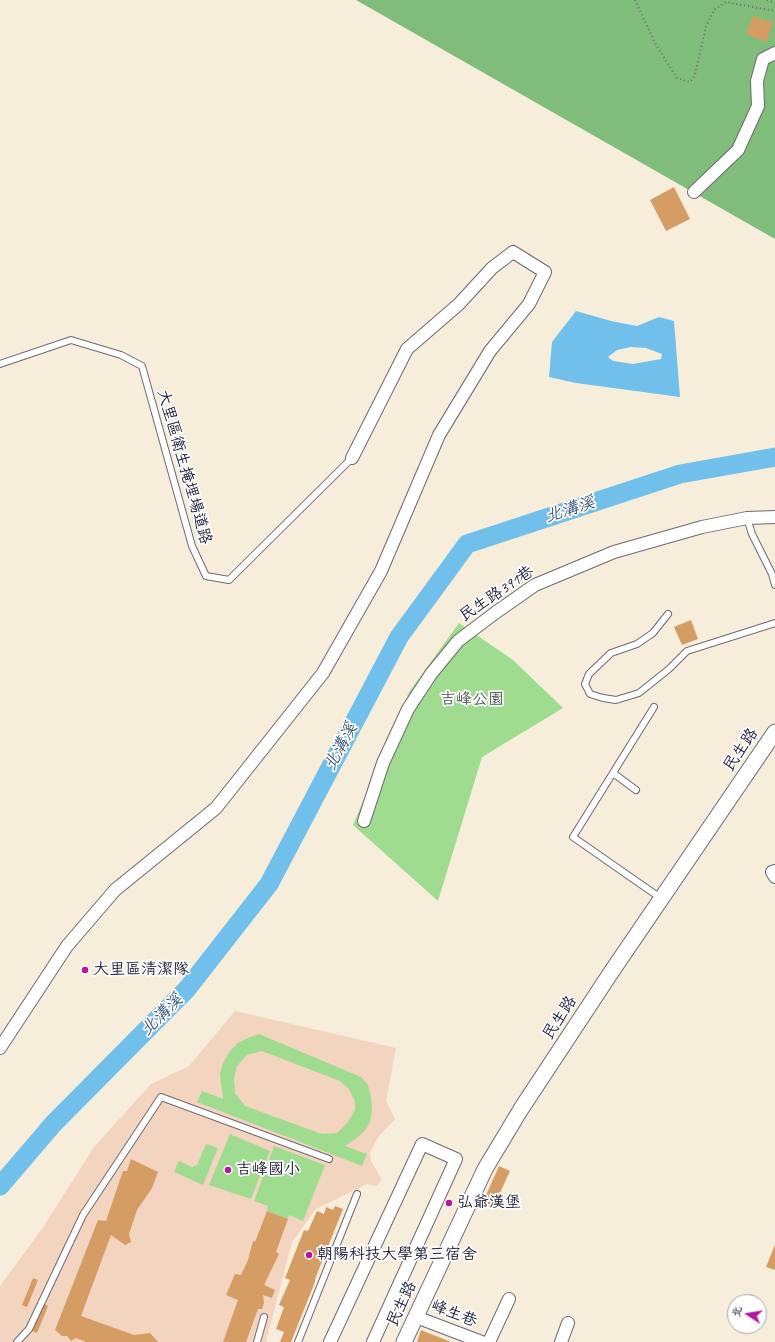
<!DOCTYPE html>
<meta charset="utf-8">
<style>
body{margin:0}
#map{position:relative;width:775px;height:1342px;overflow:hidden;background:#f6eddb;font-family:Caveat,"LXGW WenKai TC",sans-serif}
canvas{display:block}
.north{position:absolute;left:727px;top:1294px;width:40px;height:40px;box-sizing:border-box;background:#fff;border:1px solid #a7a7b1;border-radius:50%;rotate:282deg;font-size:11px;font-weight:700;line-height:16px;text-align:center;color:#22223b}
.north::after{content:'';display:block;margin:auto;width:14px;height:18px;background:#b5179e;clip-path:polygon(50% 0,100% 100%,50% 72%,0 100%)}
</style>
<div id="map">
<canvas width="775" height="1342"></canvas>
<div class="north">北</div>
</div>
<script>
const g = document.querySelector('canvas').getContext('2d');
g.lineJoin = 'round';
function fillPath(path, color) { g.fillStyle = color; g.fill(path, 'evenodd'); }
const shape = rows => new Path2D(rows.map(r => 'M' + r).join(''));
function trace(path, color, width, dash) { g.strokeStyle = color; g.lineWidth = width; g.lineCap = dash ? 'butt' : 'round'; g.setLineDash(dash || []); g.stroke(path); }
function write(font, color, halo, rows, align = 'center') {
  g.font = font + ' Caveat,"LXGW WenKai TC",sans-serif'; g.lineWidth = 3.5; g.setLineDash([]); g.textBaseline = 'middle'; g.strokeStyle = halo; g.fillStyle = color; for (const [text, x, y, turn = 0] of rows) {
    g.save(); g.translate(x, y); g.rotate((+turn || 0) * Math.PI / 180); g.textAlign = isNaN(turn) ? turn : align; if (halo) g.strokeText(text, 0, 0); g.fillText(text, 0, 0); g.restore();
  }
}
const built = shape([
 [235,1011,396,1048,386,1101,395,1119,379,1136,370,1152,371,1161,382,1180,376,1186,367,1184,316,1209,292,1242,266,1342,0,1342,0,1286,42,1229,94,1147,151,1084,189,1066]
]);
const green = shape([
 [459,623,513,660,563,708,482,757,438,901,353,825,409,692],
 [259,1034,361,1077,368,1085,371,1097,372,1110,370,1122,365,1130,357,1138,345,1146,367,1154,362,1166,197,1102,202,1091,223,1099,220,1074,223,1063,230,1051,238,1043,248,1038],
 [262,1051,340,1081,349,1089,355,1101,355,1110,348,1122,337,1133,322,1134,245,1106,235,1093,234,1078,237,1066,247,1055],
 [230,1134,270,1151,251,1199,209,1185],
 [206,1144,218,1148,203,1185,174,1172,179,1161,192,1167,197,1165],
 [274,1146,325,1165,303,1221,289,1215,288,1219,267,1211,268,1206,254,1201]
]);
const forest = shape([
 [356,0,775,0,775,239]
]);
const water = shape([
 [576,311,611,321,637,326,659,317,674,321,680,397,576,383,549,377,552,342],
 [631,347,646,348,662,354,661,359,633,364,613,361,608,357,617,350]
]);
const river = shape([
 [0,1186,54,1123,187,989,269,884,399,637,467,544,680,474,775,457]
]);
const building = shape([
 [753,16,773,23,766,42,746,34],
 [674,187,690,219,666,231,650,200],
 [691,620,698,639,682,645,674,627],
 [131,1159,158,1172,152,1188,137,1210,129,1234,131,1242,125,1245,111,1235,81,1316,134,1335,150,1333,158,1342,86,1342,76,1338,71,1341,67,1336,62,1336,55,1330,98,1220,106,1221,123,1171,127,1171],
 [499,1166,510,1171,494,1206,483,1202],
 [335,1206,343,1209,315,1279,315,1282,291,1342,280,1342,284,1332,276,1329,284,1307,279,1305,290,1280,285,1278,304,1230,308,1231,317,1211,324,1214,326,1207,333,1210],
 [267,1211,288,1219,276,1252,279,1254,264,1285,275,1290,272,1298,263,1295,264,1303,262,1309,258,1309,246,1342,223,1342,238,1300,226,1295,235,1274,241,1275,248,1260,253,1241,255,1242],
 [775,1245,775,1270,766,1267],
 [33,1278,38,1280,27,1307,22,1305],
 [43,1303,48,1306,37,1333,32,1331],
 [421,1330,451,1342,417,1342]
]);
const path = shape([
 [635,0,656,45,677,78,690,82,695,75,706,26,714,10,726,2,775,11],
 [767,0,775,3]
]);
const service = shape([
 [0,364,71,340,121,355,142,366,192,546,206,576,229,580,352,458],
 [747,518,752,534,772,574,775,585],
 [668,614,653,633,637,644,611,653,589,674,585,684,590,694,603,698,616,700,639,693,669,669,687,651,775,623],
 [654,707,573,837,662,899],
 [613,773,636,790],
 [17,1342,29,1329,83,1215,161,1097,329,1159],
 [257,1342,264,1317],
 [298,1342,357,1194]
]);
const minor = shape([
 [694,192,738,150,758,106,757,81,763,59,775,53],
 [364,821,383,763,408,709,431,674,458,641,495,613,535,585,614,552,702,527,747,518,775,517],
 [775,871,772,872,775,877],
 [0,1048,67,946,115,890,216,808,323,673,381,571,439,435,490,351,529,304,545,272,513,252,492,268,459,304,407,349,352,458],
 [416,1317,482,1342],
 [330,1342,422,1144,456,1159,373,1342],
 [489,1342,509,1299],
 [561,1342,568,1323]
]);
const tertiary = shape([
 [404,1342,485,1169,521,1109,612,971,775,732]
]);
const markers = [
 [85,970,4,"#b5179e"],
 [228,1170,4,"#b5179e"],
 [449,1203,4,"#b5179e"],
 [309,1255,4,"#b5179e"]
];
const streetNames = [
 ["大里區衛生掩埋場道路",184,467,74],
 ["民生路391巷",497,594,-34],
 ["民生路",741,750,-56],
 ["民生路",560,1018,-57],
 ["民生路",402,1304,-65],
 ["峰生巷",454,1314,21]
];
const parkNames = [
 ["吉峰公園",472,700]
];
const poiNames = [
 ["大里區清潔隊",93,970],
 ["吉峰國小",236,1170],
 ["弘爺漢堡",457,1203],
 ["朝陽科技大學第三宿舍",317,1255]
];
const waterNames = [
 ["北溝溪",570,510,-18],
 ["北溝溪",341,747,-62],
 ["北溝溪",162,1015,-45]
];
fillPath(built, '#f3d4bf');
fillPath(green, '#a0dc90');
fillPath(forest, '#80bc7a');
fillPath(water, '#70c0eb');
trace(river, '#70c0eb', 19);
fillPath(building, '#d59d64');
trace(service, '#6c6973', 8);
trace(minor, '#6c6973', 14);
trace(tertiary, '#6c6973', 17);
trace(path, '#6c6973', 2, [1, 3]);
trace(service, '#fff', 6);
trace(minor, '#fff', 12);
trace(tertiary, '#fff', 15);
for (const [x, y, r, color] of markers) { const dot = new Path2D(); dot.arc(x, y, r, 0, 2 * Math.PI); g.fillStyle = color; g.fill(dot); trace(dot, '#fff', 1.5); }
write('16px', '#22223b', '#fff', streetNames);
write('16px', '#485a54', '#fff', parkNames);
write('16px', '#22223b', '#fff', poiNames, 'left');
write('italic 17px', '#3d5979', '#fff', waterNames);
</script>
